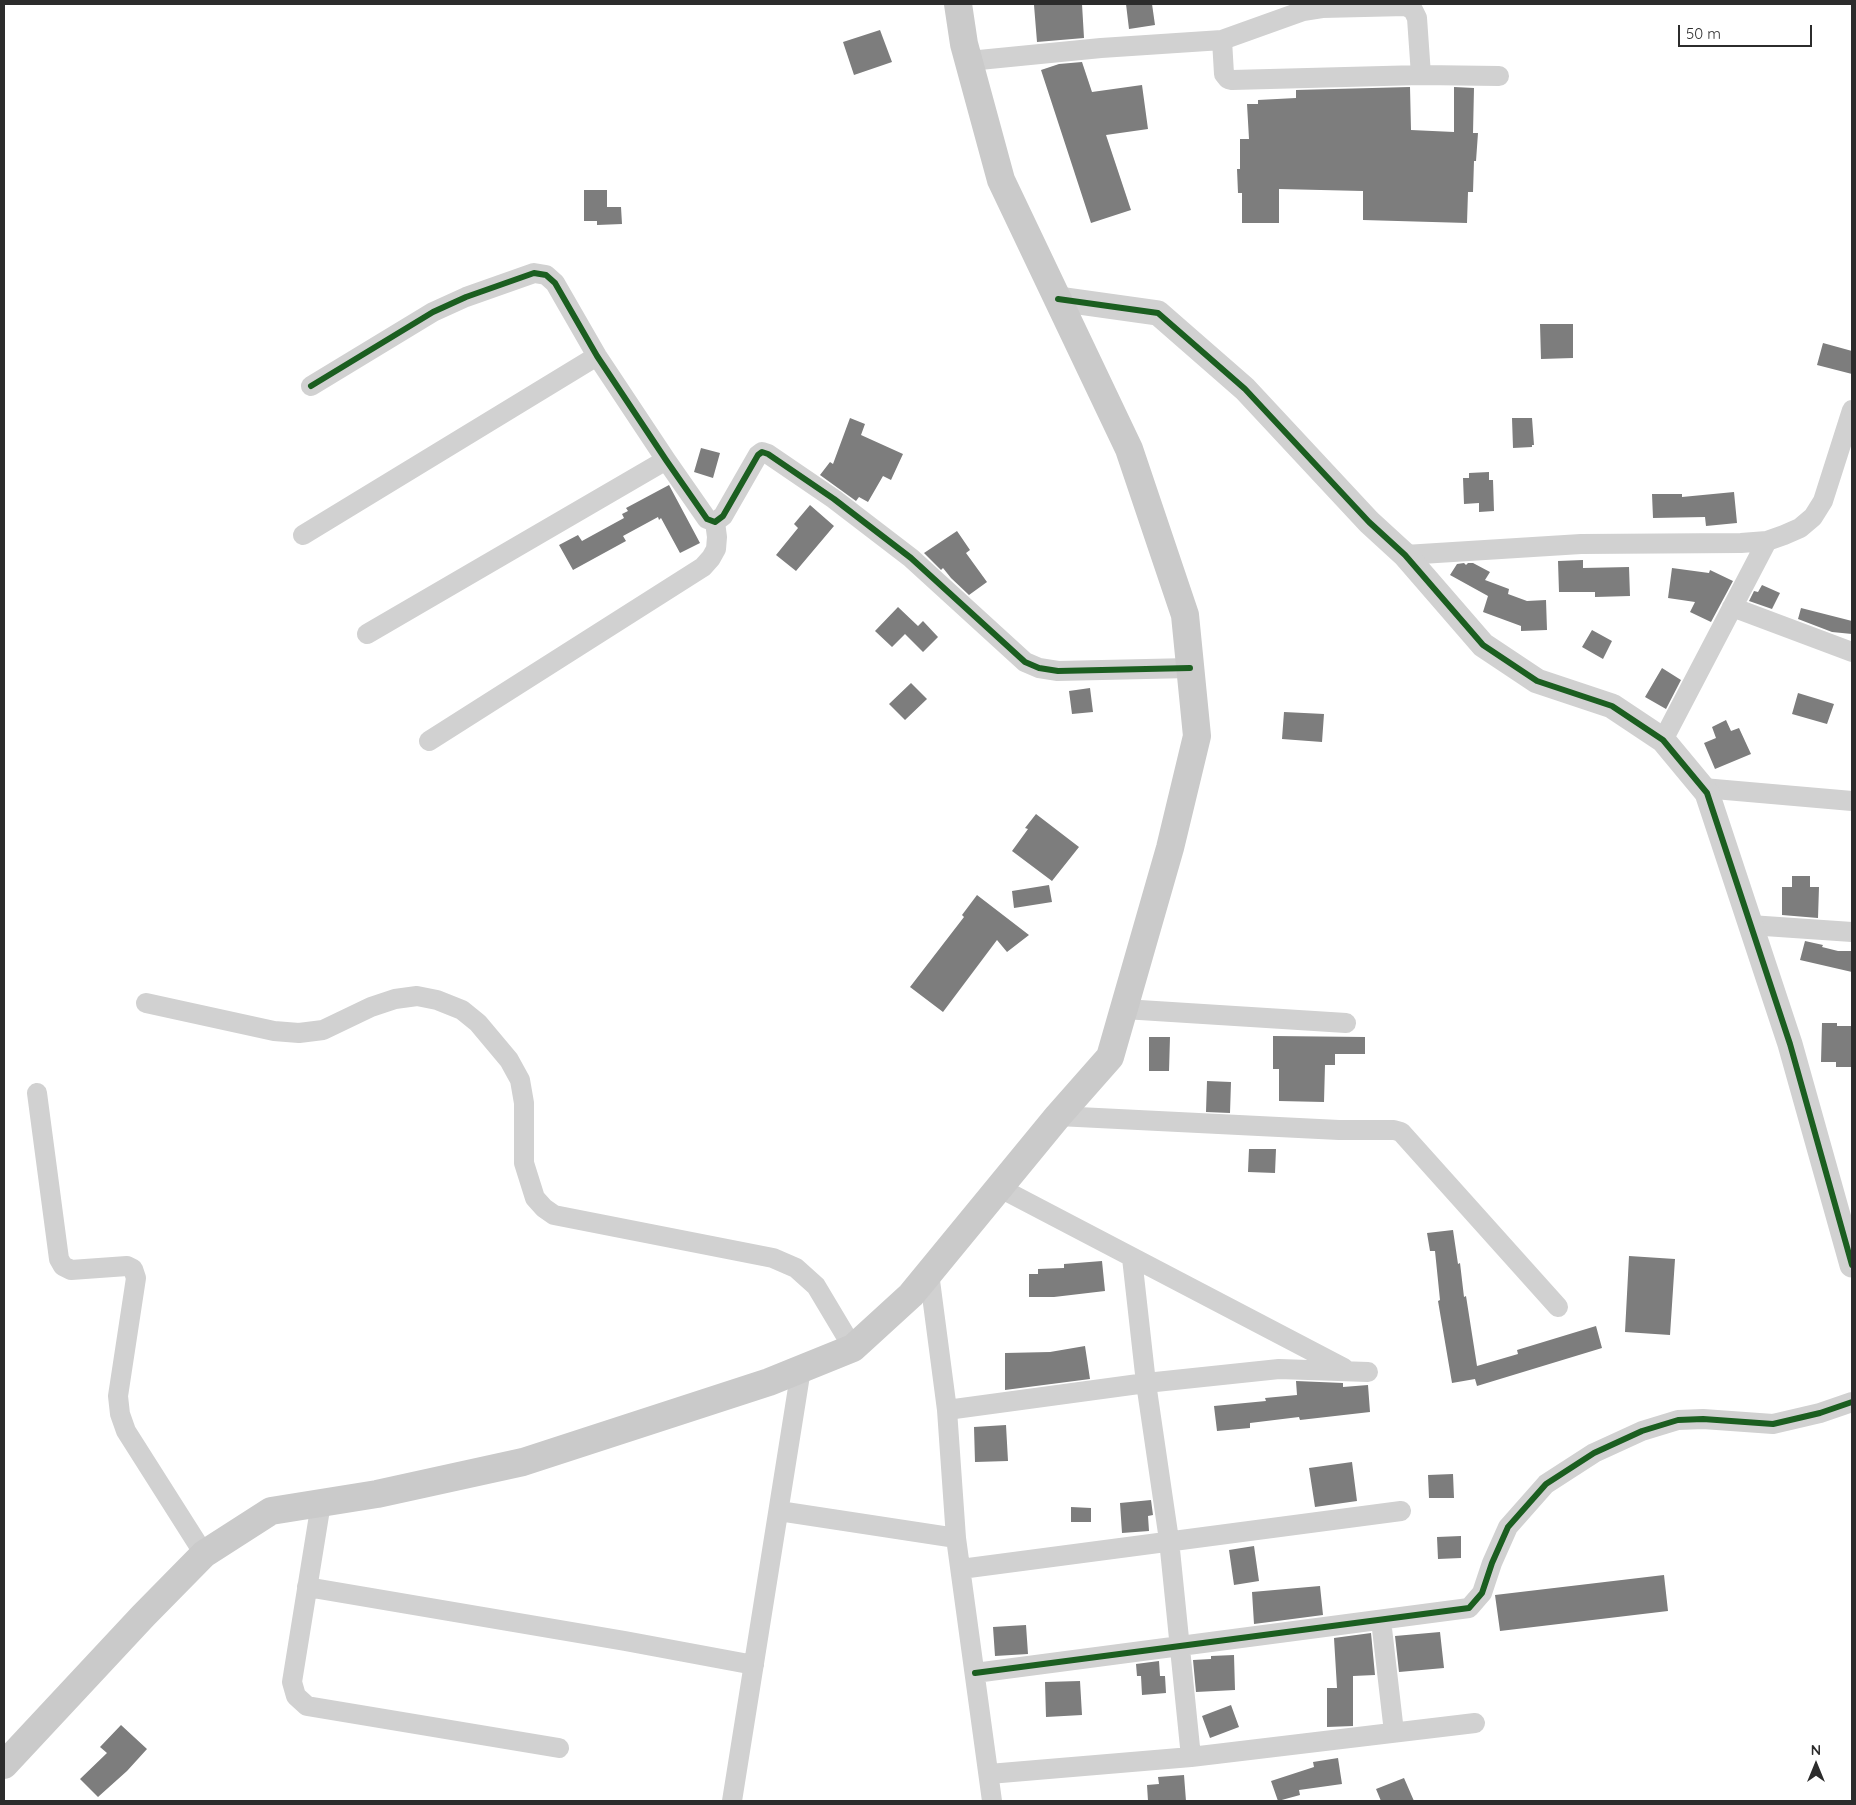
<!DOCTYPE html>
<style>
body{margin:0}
#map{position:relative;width:1856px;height:1805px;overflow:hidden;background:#fff;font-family:Quicksand,sans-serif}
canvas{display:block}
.frame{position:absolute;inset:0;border:5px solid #2c2c2c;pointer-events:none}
.north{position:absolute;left:1791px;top:1740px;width:50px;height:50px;-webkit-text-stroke:4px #fff;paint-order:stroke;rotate:0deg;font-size:14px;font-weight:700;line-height:20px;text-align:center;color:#2c2c2c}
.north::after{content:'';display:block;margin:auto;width:18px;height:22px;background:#2c2c2c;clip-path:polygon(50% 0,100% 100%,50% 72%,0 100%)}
.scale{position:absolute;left:1678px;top:25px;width:134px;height:22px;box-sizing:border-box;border:2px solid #2c2c2c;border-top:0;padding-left:6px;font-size:15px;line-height:18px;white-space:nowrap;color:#2c2c2c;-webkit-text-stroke:4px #fff;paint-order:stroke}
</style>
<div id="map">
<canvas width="1856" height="1805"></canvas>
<div class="frame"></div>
<div class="north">N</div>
<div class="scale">50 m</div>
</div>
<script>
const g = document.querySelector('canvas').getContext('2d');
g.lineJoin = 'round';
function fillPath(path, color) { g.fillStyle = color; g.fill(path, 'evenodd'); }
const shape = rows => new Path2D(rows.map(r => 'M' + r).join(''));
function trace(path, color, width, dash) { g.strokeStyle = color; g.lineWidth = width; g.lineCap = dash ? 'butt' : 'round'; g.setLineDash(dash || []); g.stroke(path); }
const building = shape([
 [1056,4,1082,4,1084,38,1037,42,1034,5],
 [1126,4,1152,4,1155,25,1129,29],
 [880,30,892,62,854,75,843,42],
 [1082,62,1092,92,1142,85,1148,129,1106,135,1131,210,1091,223,1041,70,1059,64],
 [1410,87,1411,130,1454,132,1454,87,1474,88,1473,133,1478,133,1476,161,1474,161,1473,192,1468,192,1467,223,1363,220,1363,191,1279,189,1279,223,1242,223,1242,193,1238,193,1237,169,1240,169,1240,139,1249,139,1247,104,1258,104,1258,100,1296,98,1296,90],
 [584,190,607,190,607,207,621,207,622,224,597,225,597,221,584,221],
 [1540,324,1573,324,1573,358,1541,359],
 [1823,343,1852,351,1852,374,1817,365],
 [850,418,865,424,861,435,903,454,891,480,883,476,868,502,859,497,856,501,820,475,830,462,833,464],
 [1512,418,1532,418,1534,445,1532,445,1532,447,1513,448],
 [701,448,720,453,713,478,694,472],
 [1489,472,1489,480,1493,480,1494,511,1479,512,1479,503,1464,504,1463,478,1469,478,1469,473],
 [669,485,700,543,680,553,661,518,659,520,658,517,623,536,626,541,573,570,559,545,578,535,582,541,624,518,622,514,628,511,626,508],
 [1734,492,1737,523,1706,526,1705,517,1653,518,1652,494,1682,494,1682,497],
 [810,505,834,526,796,571,776,555,798,528,794,524],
 [957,531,970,550,966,553,987,582,969,595,951,578,943,568,941,570,924,553],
 [1583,560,1583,568,1629,567,1630,596,1595,597,1595,592,1559,592,1558,561],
 [1464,563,1466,565,1468,563,1473,563,1490,572,1485,580,1509,589,1508,594,1527,601,1546,600,1547,630,1521,631,1521,626,1483,612,1488,596,1450,575,1457,564],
 [1672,568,1709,573,1710,570,1733,581,1711,622,1690,612,1695,602,1668,598],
 [1762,585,1780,593,1772,609,1749,601,1754,591,1758,592],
 [898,607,918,626,923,621,938,637,923,652,905,634,892,647,875,631],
 [1801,608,1852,621,1852,634,1832,632,1798,619],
 [1592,630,1612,641,1603,659,1582,647],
 [1662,668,1681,680,1666,709,1645,697],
 [911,683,927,699,905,720,889,704],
 [1090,688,1093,712,1072,714,1069,691],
 [1798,693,1834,704,1827,724,1792,714],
 [1284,712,1324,714,1322,742,1282,739],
 [1726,720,1731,731,1739,728,1751,754,1715,769,1704,743,1716,738,1712,727],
 [1036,814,1079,847,1052,881,1012,851,1028,829,1025,828],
 [1792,876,1810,876,1810,887,1819,887,1818,918,1782,915,1782,887,1792,887],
 [1049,885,1052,902,1014,908,1012,891],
 [977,895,1029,935,1007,952,997,940,943,1012,910,987,964,917,962,915],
 [1805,941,1823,945,1822,947,1838,951,1852,951,1852,972,1800,960],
 [1822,1023,1837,1023,1837,1026,1852,1026,1852,1067,1836,1067,1836,1062,1821,1062],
 [1273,1036,1365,1037,1365,1054,1335,1054,1335,1065,1325,1065,1324,1102,1279,1101,1279,1069,1273,1069],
 [1149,1037,1170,1037,1169,1071,1149,1071],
 [1207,1081,1231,1082,1230,1113,1206,1112],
 [1249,1149,1276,1149,1275,1173,1248,1172],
 [1453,1230,1458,1264,1460,1263,1464,1297,1466,1296,1477,1366,1518,1354,1517,1350,1596,1326,1602,1348,1477,1386,1475,1379,1452,1383,1438,1301,1440,1300,1435,1251,1430,1251,1427,1233],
 [1629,1256,1675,1259,1670,1335,1625,1332],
 [1102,1261,1105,1291,1054,1297,1029,1297,1029,1274,1038,1274,1038,1269,1064,1268,1064,1264],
 [1085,1346,1090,1379,1005,1390,1005,1353,1050,1352],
 [1296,1381,1343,1383,1343,1387,1368,1385,1370,1412,1300,1420,1299,1417,1250,1423,1250,1428,1217,1431,1214,1406,1266,1401,1265,1398,1297,1395],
 [1006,1425,1008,1461,975,1462,974,1427],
 [1352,1462,1357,1501,1315,1507,1309,1468],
 [1453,1474,1454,1498,1429,1498,1428,1475],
 [1151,1500,1153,1515,1148,1516,1149,1531,1122,1533,1120,1503],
 [1071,1507,1091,1508,1091,1522,1071,1522],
 [1461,1536,1461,1558,1438,1559,1437,1537],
 [1254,1546,1259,1581,1234,1585,1229,1550],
 [1664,1575,1668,1611,1500,1631,1495,1595],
 [1320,1586,1323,1615,1254,1624,1252,1592],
 [1026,1625,1028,1654,995,1656,993,1627],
 [1440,1632,1444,1668,1399,1672,1395,1636],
 [1371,1633,1375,1675,1353,1676,1353,1726,1327,1727,1327,1688,1337,1688,1334,1638],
 [1234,1655,1235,1690,1196,1692,1193,1660,1211,1659,1211,1656],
 [1159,1661,1160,1676,1165,1676,1166,1693,1142,1695,1141,1676,1137,1676,1136,1664],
 [1080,1681,1082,1715,1046,1717,1045,1682],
 [1231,1705,1239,1727,1210,1738,1202,1716],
 [121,1725,147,1749,127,1771,98,1797,80,1779,107,1753,100,1747],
 [1338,1758,1342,1784,1299,1790,1300,1795,1278,1801,1271,1781,1314,1767,1313,1762],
 [1184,1775,1186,1801,1148,1801,1147,1785,1159,1784,1158,1777],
 [1404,1778,1414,1801,1381,1801,1376,1789]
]);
const minor = shape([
 [1222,40,1224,74,1228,79,1232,80,1421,75,1499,76],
 [969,61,1101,48,1222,40,1303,11,1322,8,1406,6,1413,10,1417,18,1421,75],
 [311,386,433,312,466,297,534,273,546,275,555,283,597,356,666,460,707,519,715,522,723,516,758,455,762,452,768,454,834,499,911,558,1025,662,1039,668,1058,671,1190,668],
 [303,535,597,356],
 [1405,555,1581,544,1741,543,1767,541,1784,535,1800,528,1813,517,1823,501,1852,410],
 [1732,607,1852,652],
 [367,634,666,460],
 [1663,740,1767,541],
 [429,741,703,567,711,558,716,549,717,537,715,522],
 [1703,788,1852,801],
 [1750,925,1852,932],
 [146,1003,274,1031,299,1033,323,1030,371,1007,395,999,417,996,437,1000,462,1010,478,1023,509,1060,520,1080,524,1103,524,1163,535,1198,544,1208,554,1215,773,1258,796,1268,816,1286,853,1348],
 [1124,1009,1346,1023],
 [37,1093,59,1259,63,1266,71,1270,127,1266,133,1269,136,1278,118,1396,120,1414,126,1431,204,1554],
 [1058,1116,1339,1130,1394,1130,1401,1132,1558,1307],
 [1000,1188,1344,1368],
 [1132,1258,1146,1383,1169,1540,1191,1757],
 [929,1273,947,1410,956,1538,992,1801],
 [947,1410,1146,1383,1279,1369,1368,1372],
 [321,1503,292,1682,296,1696,307,1706,559,1748],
 [779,1511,956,1538],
 [961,1569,1401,1511],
 [307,1587,625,1641,754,1665],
 [1381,1620,1394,1732],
 [975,1673,1469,1608,1482,1593,1492,1563,1508,1527,1546,1484,1594,1453,1642,1431,1678,1420,1703,1419,1773,1424,1820,1413,1852,1402],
 [989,1774,1191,1757,1475,1723],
 [732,1801,801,1369]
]);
const tertiary = shape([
 [1058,299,1158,313,1245,389,1369,522,1405,555,1483,645,1537,681,1612,706,1663,740,1707,793,1790,1044,1852,1265]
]);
const secondary = shape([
 [4,1765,143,1616,204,1554,271,1511,377,1494,523,1462,769,1382,853,1348,911,1295,1058,1116,1110,1057,1170,848,1197,736,1185,615,1129,449,1001,180,964,44,958,4]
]);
const cycleway = shape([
 [1058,299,1158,313,1245,389,1369,522,1405,555,1483,645,1537,681,1612,706,1663,740,1707,793,1790,1044,1852,1265],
 [311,386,433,312,466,297,534,273,546,275,555,283,597,356,666,460,707,519,715,522,723,516,758,455,762,452,768,454,834,499,911,558,1025,662,1039,668,1058,671,1190,668],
 [975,1673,1469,1608,1482,1593,1492,1563,1508,1527,1546,1484,1594,1453,1642,1431,1678,1420,1703,1419,1773,1424,1820,1413,1852,1402]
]);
fillPath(building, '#7d7d7d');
trace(minor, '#d1d1d1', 20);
trace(tertiary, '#d1d1d1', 25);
trace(secondary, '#cacaca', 28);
trace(cycleway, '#1b5e20', 6);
</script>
